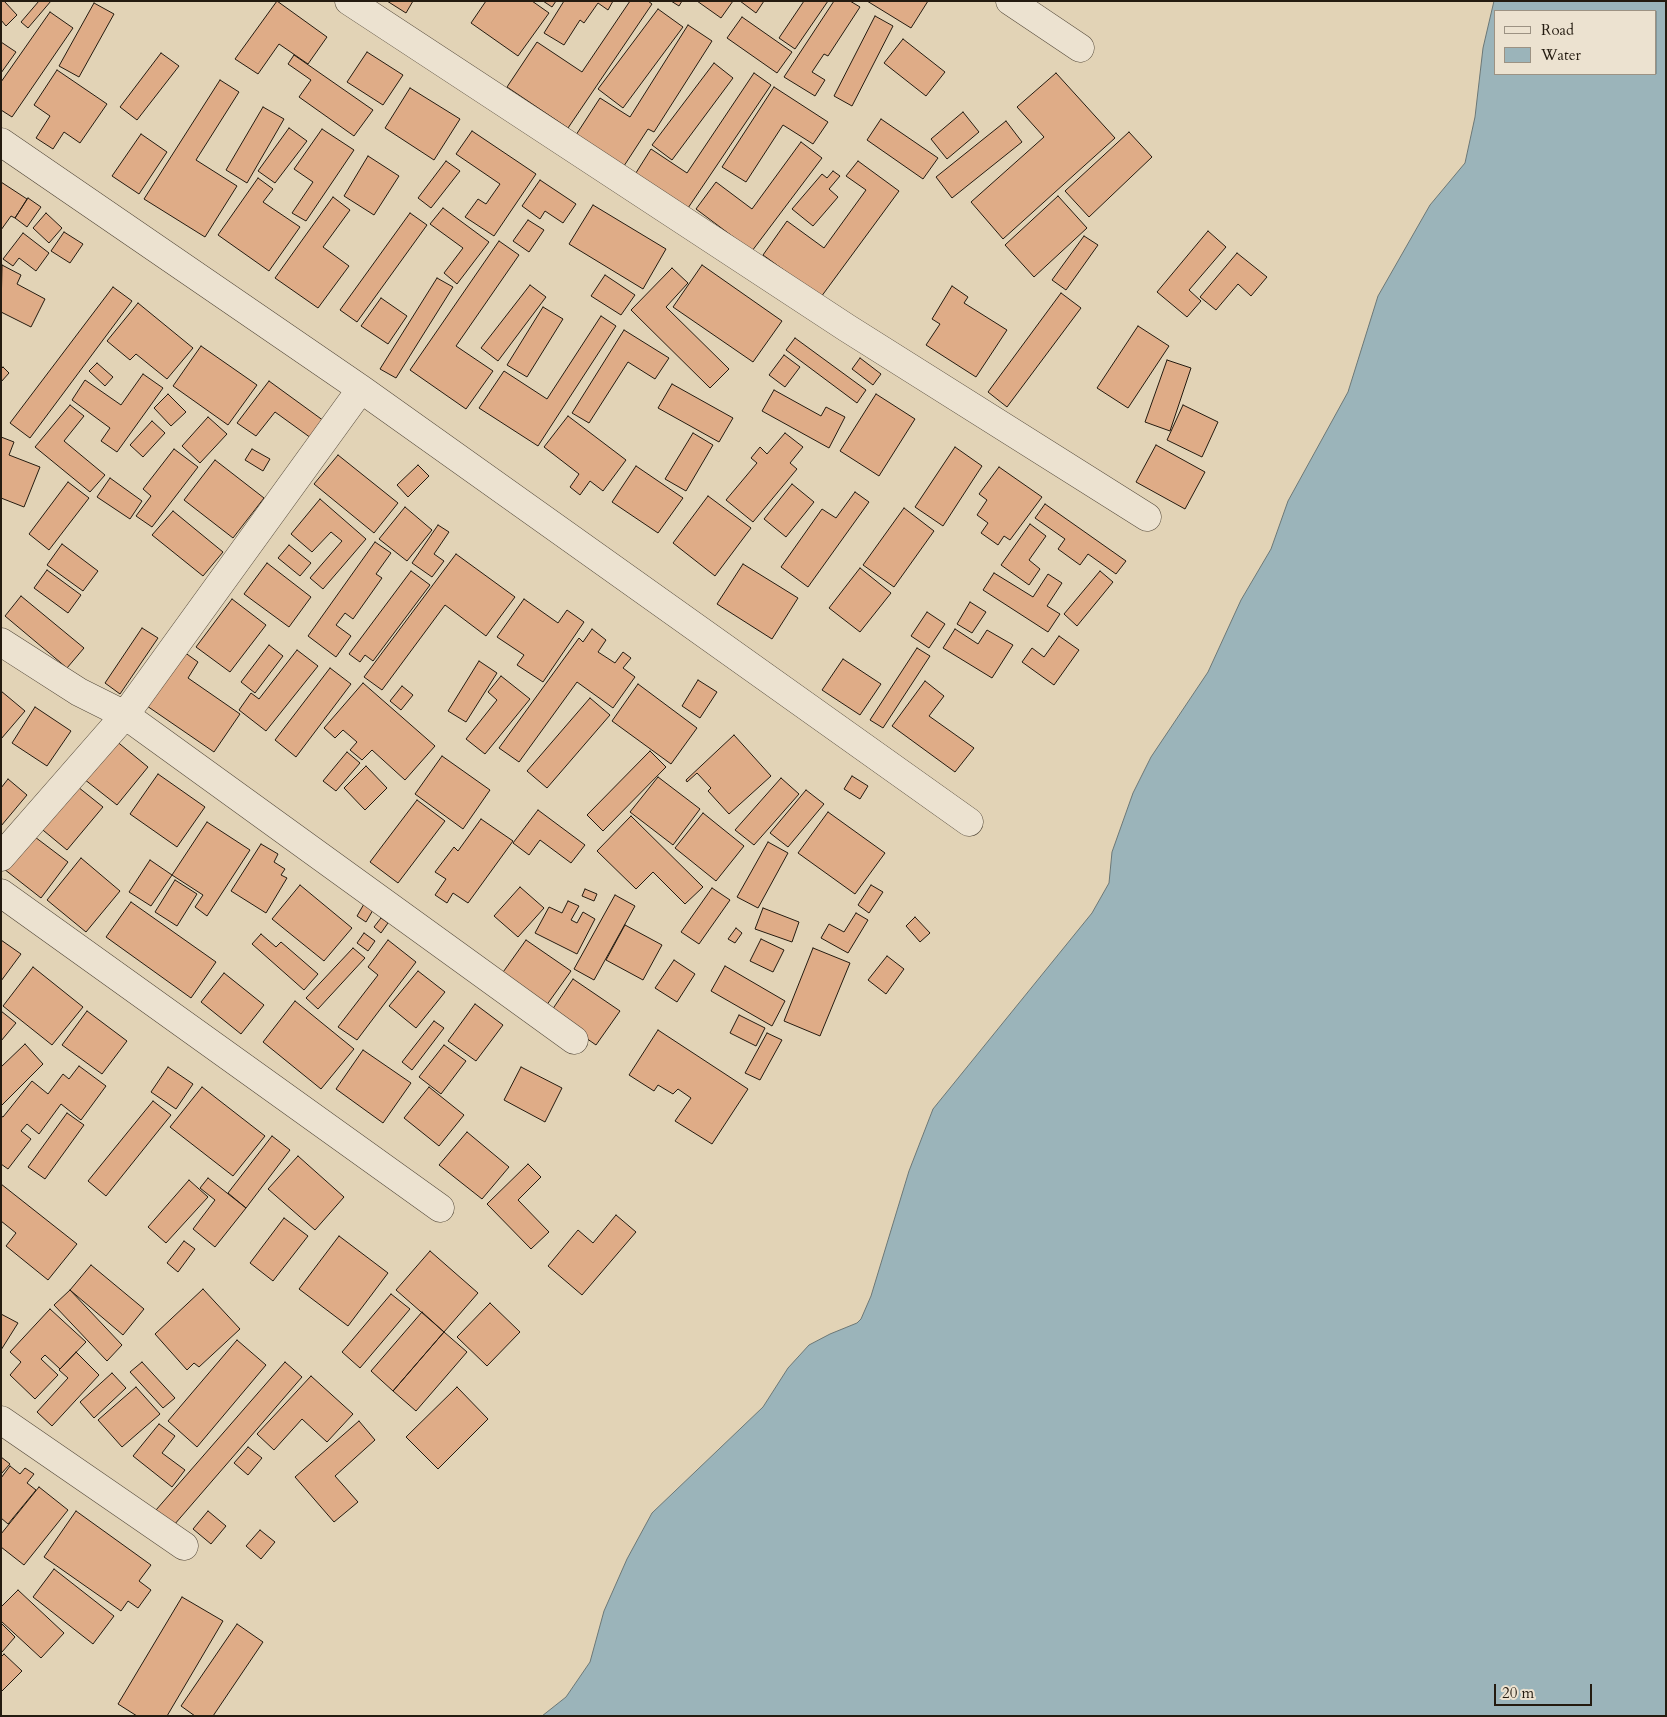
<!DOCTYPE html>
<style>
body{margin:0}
#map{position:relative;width:1667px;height:1717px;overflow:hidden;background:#e2d3b6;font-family:Cardo,serif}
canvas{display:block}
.frame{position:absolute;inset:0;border:2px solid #241b10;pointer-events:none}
.legend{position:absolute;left:1494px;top:10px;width:162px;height:65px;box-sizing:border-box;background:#ece2d0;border:1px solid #9c9283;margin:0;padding:6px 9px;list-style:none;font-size:15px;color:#241b10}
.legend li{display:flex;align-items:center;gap:10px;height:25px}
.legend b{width:25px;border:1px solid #9c9283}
.scale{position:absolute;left:1494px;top:1684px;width:98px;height:22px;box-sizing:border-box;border:2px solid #241b10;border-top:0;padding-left:6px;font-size:15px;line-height:18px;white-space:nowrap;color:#241b10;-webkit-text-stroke:4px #ece2d0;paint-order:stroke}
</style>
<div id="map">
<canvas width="1667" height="1717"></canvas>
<div class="frame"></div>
<ul class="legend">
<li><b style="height:6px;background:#ece2d0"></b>Road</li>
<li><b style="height:14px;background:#9bb4ba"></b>Water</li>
</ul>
<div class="scale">20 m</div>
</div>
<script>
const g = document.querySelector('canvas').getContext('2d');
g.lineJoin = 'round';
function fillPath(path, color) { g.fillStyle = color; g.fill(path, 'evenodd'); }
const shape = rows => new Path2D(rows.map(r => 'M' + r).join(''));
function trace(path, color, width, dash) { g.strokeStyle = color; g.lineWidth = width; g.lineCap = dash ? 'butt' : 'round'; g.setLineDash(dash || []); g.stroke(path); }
const water = shape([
 [1494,1,1666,1,1666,1716,542,1716,566,1697,590,1662,604,1611,627,1559,652,1513,763,1407,788,1368,809,1345,830,1334,857,1323,861,1319,871,1296,909,1171,933,1109,1092,913,1109,883,1112,852,1133,793,1151,757,1208,672,1241,600,1271,549,1288,501,1348,392,1378,296,1430,205,1465,163,1475,117,1483,48,1494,1],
 [1496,11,1656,11,1656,74,1496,74,1496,11]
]);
const building = shape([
 [1,1,4,1,17,15,6,26,1,20,1,1],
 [39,1,51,1,28,28,21,22,39,1],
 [277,1,327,37,308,64,279,44,258,74,235,59,277,1],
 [387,1,413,1,406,13,387,1],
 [486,1,532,1,549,13,518,56,471,23,486,1],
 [543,1,556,1,552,7,543,1],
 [564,1,613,1,608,10,598,3,584,23,580,20,564,45,544,33,564,1],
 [630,1,648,1,652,4,568,128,507,87,537,42,582,72,630,1],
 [671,1,682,1,679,6,671,1],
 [697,1,733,1,721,18,697,1],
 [740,1,764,1,756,13,740,1],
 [804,1,828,1,795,49,779,38,804,1],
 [834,1,850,1,860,7,828,56,824,54,812,72,825,80,815,96,784,77,834,1],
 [867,1,928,1,911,28,867,1],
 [94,3,114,14,79,77,59,66,94,3],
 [658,9,683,27,623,108,598,89,658,9],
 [50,12,73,28,12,117,1,110,1,82,50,12],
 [875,16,893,26,852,106,834,96,875,16],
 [742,17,792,52,777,73,727,38,742,17],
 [688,25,712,41,654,132,648,129,622,169,574,138,600,98,630,117,688,25],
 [903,39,945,72,926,96,884,63,903,39],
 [1,42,16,52,1,73,1,42],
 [367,52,403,75,383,105,347,82,367,52],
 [161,53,179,66,137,120,120,107,161,53],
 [294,55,373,110,354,136,299,97,311,80,288,64,294,55],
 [714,63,733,78,672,160,652,145,714,63],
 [57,70,107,104,80,143,64,132,53,149,36,138,50,116,34,105,57,70],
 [754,73,771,85,686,211,634,176,651,149,687,173,754,73],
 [1056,73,1115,138,1003,239,971,202,1044,137,1017,107,1056,73],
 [220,80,239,92,196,160,237,186,205,237,144,199,220,80],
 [774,87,828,122,813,144,783,125,746,182,722,167,774,87],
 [410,88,460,119,434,160,385,128,410,88],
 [263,107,284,119,247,183,226,170,263,107],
 [963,112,979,132,947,159,931,139,963,112],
 [881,119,938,158,923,179,867,140,881,119],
 [1006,121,1022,142,952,198,936,177,1006,121],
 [289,128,307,141,275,183,258,171,289,128],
 [322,129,354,150,306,221,292,213,313,182,294,169,322,129],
 [472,131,536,174,494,236,465,217,478,199,486,204,500,184,456,154,472,131],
 [1129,132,1152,157,1089,217,1065,191,1129,132],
 [141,134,167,152,139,194,112,176,141,134],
 [801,142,822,158,752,251,696,209,716,182,752,209,801,142],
 [368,156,399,176,374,215,344,196,368,156],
 [446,161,460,171,431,208,418,198,446,161],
 [858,161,899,191,821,297,763,255,787,221,824,248,866,190,846,176,858,161],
 [833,171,840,176,829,189,838,197,813,226,792,209,822,174,827,178,833,171],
 [258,178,273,189,263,202,300,227,269,271,218,235,258,178],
 [540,180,576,204,563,223,545,211,540,219,522,206,540,180],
 [1,182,27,199,15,218,11,216,1,230,1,182],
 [1058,196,1087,228,1034,277,1005,245,1058,196],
 [333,197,350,210,323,247,349,266,318,308,275,278,333,197],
 [28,198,41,207,27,227,15,218,28,198],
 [593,205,666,249,643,289,569,244,593,205],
 [443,208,489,242,457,284,444,273,463,248,430,224,443,208],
 [46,213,62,228,49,243,33,228,46,213],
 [410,213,427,225,357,322,340,310,410,213],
 [528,220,544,230,529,252,513,241,528,220],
 [1208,231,1226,247,1189,290,1201,301,1187,317,1157,292,1208,231],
 [64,232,83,244,70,263,51,251,64,232],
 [23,233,49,253,36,271,19,258,13,266,3,259,23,233],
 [1084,236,1098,245,1066,290,1052,280,1084,236],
 [499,241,519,255,456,346,493,371,466,409,410,370,499,241],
 [1237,253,1267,277,1251,296,1238,284,1216,310,1200,297,1237,253],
 [2,265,21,275,17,284,45,299,31,327,1,312,2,265],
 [702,265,782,321,753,362,673,307,702,265],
 [672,268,688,283,666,307,729,369,710,388,631,310,672,268],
 [605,275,635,295,621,315,591,296,605,275],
 [437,278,453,287,396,378,380,369,437,278],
 [530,285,546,297,498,361,481,348,530,285],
 [952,286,968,297,964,303,1007,330,976,377,926,345,940,324,932,319,952,286],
 [113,287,132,301,30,438,10,423,113,287],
 [1061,293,1081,308,1007,407,988,392,1061,293],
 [381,298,407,316,388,344,361,326,381,298],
 [138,303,193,348,167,379,136,354,130,360,107,341,138,303],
 [543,307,563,319,527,377,507,365,543,307],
 [601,316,616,326,538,446,479,408,504,371,547,399,601,316],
 [1138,326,1169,346,1128,408,1097,388,1138,326],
 [624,330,669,358,655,379,628,362,589,423,572,413,624,330],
 [795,338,866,390,857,403,786,350,795,338],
 [201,346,257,385,228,425,173,386,201,346],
 [784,355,800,367,785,387,769,375,784,355],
 [860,358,881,374,873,385,852,369,860,358],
 [1167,360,1191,368,1170,431,1145,422,1167,360],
 [97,363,113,377,105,386,89,371,97,363],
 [3,367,9,373,1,382,1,369,3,367],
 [143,374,163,388,117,452,101,441,110,428,72,400,85,380,121,405,143,374],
 [269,381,324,421,311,438,275,412,256,436,237,423,269,381],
 [672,384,733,418,719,442,658,408,672,384],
 [774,390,821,416,826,407,845,417,829,448,762,411,774,390],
 [168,394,186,412,171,426,154,408,168,394],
 [876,394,915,419,879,476,840,451,876,394],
 [70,405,84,416,64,441,105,475,90,492,35,447,70,405],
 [1183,405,1218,422,1202,457,1167,440,1183,405],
 [568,416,626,460,603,491,590,481,580,495,570,487,579,474,544,447,568,416],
 [208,417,227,434,200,463,182,446,208,417],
 [152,421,165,433,143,457,130,445,152,421],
 [693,433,713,445,686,491,665,479,693,433],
 [785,433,803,447,790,463,797,469,753,522,726,500,757,463,751,458,760,447,767,454,785,433],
 [1,437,14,442,9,455,40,467,24,507,1,498,1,437],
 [1156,445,1205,472,1185,509,1136,482,1156,445],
 [955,447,982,466,943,526,915,507,955,447],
 [174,449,198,467,152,527,136,516,151,496,143,489,174,449],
 [252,449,270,459,263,471,245,460,252,449],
 [338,455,398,503,374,533,314,484,338,455],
 [215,460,264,498,233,538,184,500,215,460],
 [418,465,429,476,408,497,397,485,418,465],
 [636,466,683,498,658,533,612,502,636,466],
 [999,467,1042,497,1010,540,1004,536,998,545,981,533,988,523,977,515,987,500,979,494,999,467],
 [110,478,142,501,130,519,97,497,110,478],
 [68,482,89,498,49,550,29,534,68,482],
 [792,484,814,502,786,537,764,519,792,484],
 [855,492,869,502,808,587,781,567,822,509,836,518,855,492],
 [708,496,751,528,715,576,673,543,708,496],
 [320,499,366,539,323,589,310,578,342,541,331,532,312,552,291,534,320,499],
 [1045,504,1126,561,1116,574,1088,554,1080,565,1058,549,1065,539,1035,518,1045,504],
 [405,507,432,530,407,561,379,539,405,507],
 [904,508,934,531,894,587,863,565,904,508],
 [173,511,223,552,203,576,152,535,173,511],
 [1030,524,1046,536,1029,560,1040,569,1029,585,1001,565,1030,524],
 [438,525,449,532,434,554,444,561,432,577,412,563,438,525],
 [375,542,391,553,376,574,382,578,353,619,345,613,336,625,351,636,336,657,308,636,375,542],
 [62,544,98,571,83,591,47,565,62,544],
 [289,545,311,563,300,576,278,558,289,545],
 [456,554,515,597,486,636,445,605,382,690,364,677,456,554],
 [267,563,311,597,289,627,244,594,267,563],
 [743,564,798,598,772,639,717,604,743,564],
 [860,568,891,593,860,632,829,608,860,568],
 [47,570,81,595,68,613,34,588,47,570],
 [411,571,430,585,373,661,365,655,360,662,349,654,411,571],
 [1100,571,1113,582,1077,626,1064,614,1100,571],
 [994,573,1033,597,1048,574,1062,583,1047,606,1060,614,1048,632,983,590,994,573],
 [21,596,84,648,67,668,5,616,21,596],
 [232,599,266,625,230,672,196,647,232,599],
 [524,599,558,623,567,610,584,622,543,682,517,665,524,655,497,637,524,599],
 [970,602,986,612,972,633,957,624,970,602],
 [927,612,945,624,929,648,911,636,927,612],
 [142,628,158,638,120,694,105,683,142,628],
 [592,629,606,640,598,652,615,663,623,652,631,658,623,668,635,677,613,708,577,682,519,762,499,748,579,638,583,642,592,629],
 [955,629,978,644,987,630,1013,645,992,678,943,648,955,629],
 [1059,636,1079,650,1054,685,1022,662,1032,648,1044,657,1059,636],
 [269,645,283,656,255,693,241,682,269,645],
 [917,648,930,656,883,728,870,720,917,648],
 [297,650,318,666,266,731,239,710,251,693,259,699,297,650],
 [184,652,198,662,188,678,240,714,214,752,147,706,184,652],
 [843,659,881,684,860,715,822,690,843,659],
 [479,661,497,673,466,722,448,711,479,661],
 [330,668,351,684,296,757,275,740,330,668],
 [501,676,530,699,485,754,466,739,497,700,488,692,501,676],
 [698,680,717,692,700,718,682,706,698,680],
 [925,681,944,696,929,716,974,748,955,772,892,726,925,681],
 [363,683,435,746,405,780,372,750,362,760,350,750,357,742,343,730,335,738,324,728,363,683],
 [638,684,697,728,671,764,612,721,638,684],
 [402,686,413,695,401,710,390,701,402,686],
 [1,691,25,711,1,739,1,691],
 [590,698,610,715,547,788,527,771,590,698],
 [35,707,71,731,47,766,12,743,35,707],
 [734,735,771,776,729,814,708,791,711,788,697,773,687,782,686,780,734,735],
 [115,740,148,767,117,805,84,779,115,740],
 [650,751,666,767,603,831,587,815,650,751],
 [347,752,360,763,336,791,323,781,347,752],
 [442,756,490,790,463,829,415,794,442,756],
 [366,766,387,788,365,810,344,788,366,766],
 [158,774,205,807,177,847,130,814,158,774],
 [852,776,868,786,860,799,844,789,852,776],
 [658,777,700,809,673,845,630,812,658,777],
 [781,778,799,794,754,845,735,830,781,778],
 [8,779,27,795,1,826,1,788,8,779],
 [73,783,103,807,67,850,38,826,73,783],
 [806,790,824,804,788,847,770,833,806,790],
 [417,800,445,821,398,883,370,862,417,800],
 [538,810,585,845,571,863,540,840,529,855,513,843,538,810],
 [828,812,885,853,855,894,798,853,828,812],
 [703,813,744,846,716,881,675,848,703,813],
 [631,816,703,887,685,904,653,872,636,889,597,851,631,816],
 [481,819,513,841,468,903,453,893,447,903,435,895,446,879,435,872,454,847,458,851,481,819],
 [207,822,250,850,207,916,195,907,203,895,172,875,207,822],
 [31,834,68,862,41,898,4,869,31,834],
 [768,842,788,853,758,908,737,897,768,842],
 [261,844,278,854,274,862,285,869,281,875,287,878,266,913,231,891,261,844],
 [81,858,120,891,86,932,47,900,81,858],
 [150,860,172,875,151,906,129,892,150,860],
 [175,880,197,894,177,926,155,912,175,880],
 [300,885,352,928,324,961,272,919,300,885],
 [871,885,883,892,869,913,858,905,871,885],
 [520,887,544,908,518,937,494,916,520,887],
 [712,888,730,900,699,944,681,932,712,888],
 [585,889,597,894,594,901,582,896,585,889],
 [615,895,635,906,594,980,574,969,615,895],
 [568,901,579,906,571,920,577,923,583,912,595,919,577,954,535,933,549,907,562,913,568,901],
 [131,902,216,962,191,998,106,937,131,902],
 [364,904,373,910,366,922,357,916,364,904],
 [763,908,799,922,792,942,755,929,763,908],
 [856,913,868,920,848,953,821,938,829,924,844,932,856,913],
 [915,917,930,933,920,942,906,926,915,917],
 [381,918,388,923,381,933,374,927,381,918],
 [625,925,662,945,643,980,606,960,625,925],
 [736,928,742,933,735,943,728,939,736,928],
 [364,933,375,941,368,951,357,943,364,933],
 [261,934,276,947,281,942,318,974,304,990,252,944,261,934],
 [761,939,784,950,773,972,750,961,761,939],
 [1,940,21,954,1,981,1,940],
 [388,940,416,962,357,1040,338,1027,378,975,368,967,388,940],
 [526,940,571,971,546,1006,501,975,526,940],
 [353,948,365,958,318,1009,306,998,353,948],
 [813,948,850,963,820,1036,784,1021,813,948],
 [887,956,904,969,886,994,868,980,887,956],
 [674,960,695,974,677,1002,655,988,674,960],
 [725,966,785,1001,772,1026,711,991,725,966],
 [33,967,83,1007,52,1045,3,1006,33,967],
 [418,971,445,992,416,1028,389,1006,418,971],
 [224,973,264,1005,241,1034,201,1002,224,973],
 [573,979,620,1011,596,1045,550,1013,573,979],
 [295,1001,354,1049,321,1089,263,1042,295,1001],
 [475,1004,503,1025,476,1061,448,1041,475,1004],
 [1,1011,16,1023,1,1041,1,1011],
 [87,1011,127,1041,102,1074,62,1045,87,1011],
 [739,1015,765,1028,756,1046,730,1033,739,1015],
 [434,1021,444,1028,412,1070,402,1062,434,1021],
 [658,1030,748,1089,712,1144,675,1121,691,1098,678,1089,673,1094,658,1085,654,1091,629,1075,658,1030],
 [767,1033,782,1040,760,1080,745,1073,767,1033],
 [25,1044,43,1064,1,1106,1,1067,25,1044],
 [444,1045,466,1061,441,1094,419,1077,444,1045],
 [363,1050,411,1083,383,1123,336,1089,363,1050],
 [79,1066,106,1086,81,1120,61,1104,39,1134,27,1124,21,1131,31,1139,8,1169,1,1164,1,1116,3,1117,32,1081,48,1094,63,1074,69,1079,79,1066],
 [168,1067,193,1084,176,1109,151,1092,168,1067],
 [521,1067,562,1088,545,1122,504,1100,521,1067],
 [202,1087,265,1136,233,1176,170,1127,202,1087],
 [429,1087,464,1115,439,1146,404,1118,429,1087],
 [153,1101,171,1115,106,1196,88,1181,153,1101],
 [67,1113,84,1125,45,1179,28,1167,67,1113],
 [467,1132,509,1167,482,1199,439,1165,467,1132],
 [272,1136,290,1150,246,1208,228,1193,272,1136],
 [298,1156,344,1197,315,1230,268,1189,298,1156],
 [528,1164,541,1177,518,1200,549,1232,531,1249,487,1204,528,1164],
 [208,1178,246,1208,215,1247,193,1229,215,1200,200,1188,208,1178],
 [189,1180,208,1197,166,1243,148,1227,189,1180],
 [1,1184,77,1244,48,1280,6,1246,16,1233,1,1221,1,1184],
 [616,1215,636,1232,582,1295,548,1266,578,1230,593,1243,616,1215],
 [284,1218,308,1236,273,1281,250,1263,284,1218],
 [339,1236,388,1273,348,1326,299,1289,339,1236],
 [184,1241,195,1249,178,1272,167,1263,184,1241],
 [430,1251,478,1293,444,1332,396,1290,430,1251],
 [91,1265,144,1309,123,1335,70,1290,91,1265],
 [203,1289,240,1329,199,1367,194,1363,187,1370,155,1334,203,1289],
 [70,1290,122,1345,107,1361,54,1305,70,1290],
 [391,1294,410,1309,360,1368,342,1352,391,1294],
 [490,1303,520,1332,487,1366,457,1337,490,1303],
 [50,1309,86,1342,60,1369,45,1355,41,1359,58,1375,35,1399,10,1375,21,1362,10,1352,50,1309],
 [422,1312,444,1332,393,1391,371,1371,422,1312],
 [1,1314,18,1323,1,1350,1,1314],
 [444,1332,467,1352,416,1411,393,1391,444,1332],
 [237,1340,266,1365,197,1447,168,1421,237,1340],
 [76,1352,99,1375,52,1426,37,1412,68,1378,59,1370,76,1352],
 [142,1362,175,1398,163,1408,130,1372,142,1362],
 [285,1362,302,1377,174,1525,156,1510,285,1362],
 [112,1373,126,1388,94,1418,80,1402,112,1373],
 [311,1376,353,1414,327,1442,302,1419,274,1450,257,1434,311,1376],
 [136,1387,160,1414,122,1447,98,1420,136,1387],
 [457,1387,488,1419,438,1469,406,1437,457,1387],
 [359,1421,375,1440,335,1476,358,1502,334,1522,295,1477,359,1421],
 [159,1424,175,1436,162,1453,185,1470,172,1487,133,1456,159,1424],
 [248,1447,262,1458,248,1475,234,1463,248,1447],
 [1,1457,10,1464,1,1474,1,1457],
 [10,1466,20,1474,25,1468,34,1474,27,1483,36,1490,8,1524,1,1518,1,1478,10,1466],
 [39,1487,68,1510,24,1565,1,1547,1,1534,39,1487],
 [76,1511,151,1565,139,1581,151,1590,138,1608,128,1601,121,1611,44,1557,76,1511],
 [208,1511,226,1526,211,1544,193,1529,208,1511],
 [260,1530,275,1542,261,1559,246,1546,260,1530],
 [54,1569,114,1616,93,1644,33,1597,54,1569],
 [18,1590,64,1633,41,1658,1,1621,1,1607,18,1590],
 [182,1597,223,1621,167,1716,137,1716,118,1704,182,1597],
 [1,1623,15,1637,2,1652,1,1651,1,1623],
 [237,1624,263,1642,213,1716,195,1716,181,1706,237,1624],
 [4,1654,22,1671,1,1692,1,1657,4,1654]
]);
const minor = shape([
 [349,1,847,328,1147,517],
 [1010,1,1080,48],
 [1,142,361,389,969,822],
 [1,642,79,692,125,715,574,1040],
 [1,857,125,715,361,389],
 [1,893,440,1208],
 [1,1420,184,1546]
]);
fillPath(water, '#9bb4ba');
trace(water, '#6b7776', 1);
fillPath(building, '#dfac87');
trace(building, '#241b10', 1);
trace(minor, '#54493a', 29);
trace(minor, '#ece2d0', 28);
</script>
